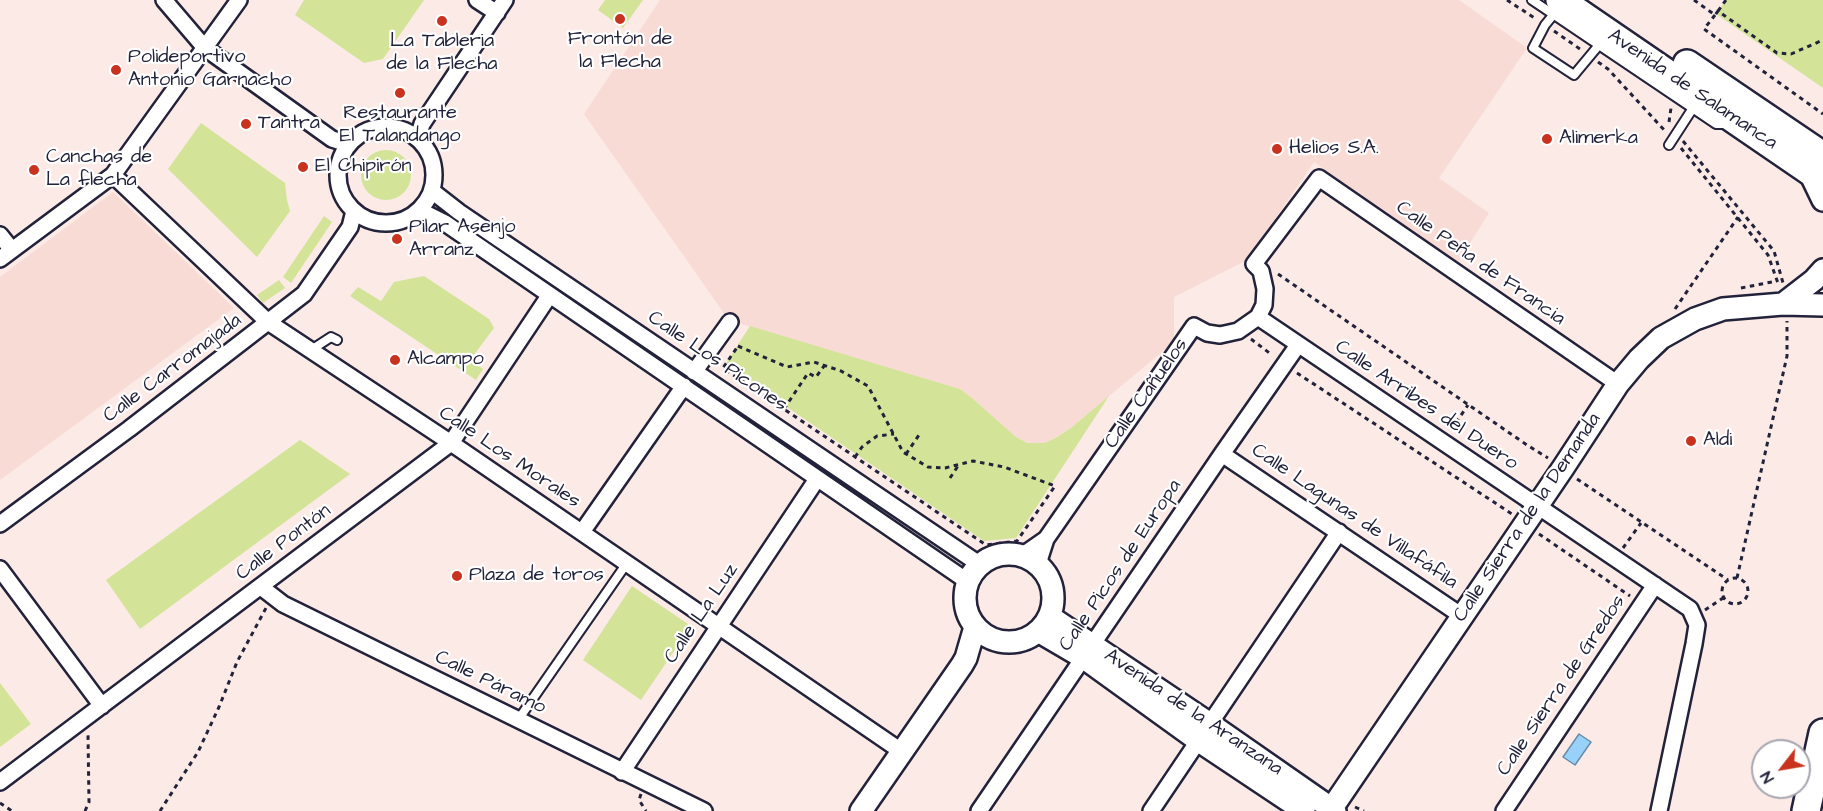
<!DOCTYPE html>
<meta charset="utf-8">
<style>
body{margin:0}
#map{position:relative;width:1823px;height:811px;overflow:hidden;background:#fbeae6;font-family:"Architects Daughter",sans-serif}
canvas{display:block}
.north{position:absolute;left:1751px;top:739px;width:60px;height:60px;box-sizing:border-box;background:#fff;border:2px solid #a7a7b1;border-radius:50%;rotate:239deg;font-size:16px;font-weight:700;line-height:24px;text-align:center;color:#22223b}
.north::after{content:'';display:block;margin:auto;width:21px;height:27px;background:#c8321e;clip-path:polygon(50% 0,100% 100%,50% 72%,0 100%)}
</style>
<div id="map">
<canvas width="1823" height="811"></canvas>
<div class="north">N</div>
</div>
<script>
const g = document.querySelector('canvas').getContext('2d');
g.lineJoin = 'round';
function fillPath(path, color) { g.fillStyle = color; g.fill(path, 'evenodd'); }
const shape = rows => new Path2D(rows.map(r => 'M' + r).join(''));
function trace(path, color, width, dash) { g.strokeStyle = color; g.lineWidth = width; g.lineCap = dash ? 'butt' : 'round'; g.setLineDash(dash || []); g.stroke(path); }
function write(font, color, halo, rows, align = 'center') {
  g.font = font + ' "Architects Daughter",sans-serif'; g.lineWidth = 4.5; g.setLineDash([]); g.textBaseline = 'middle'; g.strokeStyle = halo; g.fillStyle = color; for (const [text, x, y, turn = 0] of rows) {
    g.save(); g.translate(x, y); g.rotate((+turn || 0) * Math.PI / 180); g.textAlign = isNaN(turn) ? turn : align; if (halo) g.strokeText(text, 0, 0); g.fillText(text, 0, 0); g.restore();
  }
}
const built = shape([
 [660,0,1459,0,1527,48,1439,178,1489,213,1458,262,1314,162,1247,260,1174,297,1174,342,1072,427,1046,443,1032,444,1016,437,972,398,960,389,738,323,726,316,584,114],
 [113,192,234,308,0,480,0,277]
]);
const green = shape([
 [304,0,424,0,383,59,364,63,295,15],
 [605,0,643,0,623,28,598,10],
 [1726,0,1823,0,1823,88,1716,14],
 [201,123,285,183,287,200,290,211,257,257,168,169],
 '361 175a25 25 0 1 1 50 0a25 25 0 1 1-50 0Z',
 [324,216,332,222,291,283,283,277],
 [424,276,489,319,494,328,473,356,474,363,483,369,476,380,350,296,358,287,381,301,394,282],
 [279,280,285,288,263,303,257,295],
 [750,326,960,389,972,398,1016,437,1028,443,1045,443,1057,437,1072,427,1109,396,1016,538,984,541,725,365],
 [300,440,350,474,140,629,106,580],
 [632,586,691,626,641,700,583,660],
 [0,683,31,724,0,747]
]);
const water = shape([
 [1579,734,1591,742,1575,765,1563,757,1579,734]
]);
const path = shape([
 [1507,0,1536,19],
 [1694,0,1715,15,1718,11,1777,53,1791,54,1823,40],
 [1718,11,1726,0],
 [1715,15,1704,29,1823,114],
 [1554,31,1580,49],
 [1598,62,1608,69,1666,132],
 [1669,122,1671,108],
 [1683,141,1774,251,1783,283],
 [1681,148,1768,255,1779,286],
 [1278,274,1527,445,1548,458],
 [1741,288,1777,281],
 [1675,309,1738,217],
 [1251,339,1272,355],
 [738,346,787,367,814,362,841,371,868,386,903,452,928,467,945,468,973,461,1004,467,1055,486,1017,541,986,545,723,368,738,346],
 [1297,373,1512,514],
 [784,409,808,373,816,377,824,366],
 [1451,430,1468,405],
 [906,454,919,435],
 [855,457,862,447,877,436,894,434],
 [950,478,958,466],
 [1577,479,1728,580],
 [1539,534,1630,596],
 [1623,548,1641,523],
 '1722 591a13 13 0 1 1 26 0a13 13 0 1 1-26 0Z',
 [1737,578,1787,356,1787,321],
 [1705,610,1723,598],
 [641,794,639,800,646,811],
 [0,803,12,811],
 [1355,807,1364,811],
 [85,811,89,802,88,735],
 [160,811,198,752,219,707,237,662,266,608]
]);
const lane = shape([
 [1532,0,1716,124,1724,124],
 [1554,14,1545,25,1533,48,1574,75,1599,45],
 [1669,145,1693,108],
 [311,350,331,337,337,340],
 [518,720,627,563]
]);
const street = shape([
 [164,0,205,48,332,139,348,144],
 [477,0,497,13],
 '338 175a48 48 0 1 1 96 0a48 48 0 1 1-96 0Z',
 [418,138,422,124,505,0],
 [113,175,268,322,451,443,901,751],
 [432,191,459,212,979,564],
 [419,210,445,223,967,581],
 [0,235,12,250],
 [0,259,113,175,239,0],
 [1258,317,1690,609,1697,625,1694,644,1659,811],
 [694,372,730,322],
 [1222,454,1462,616],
 [0,524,129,429,304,294,350,227,354,211],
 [582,532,684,386],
 [1023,555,1046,539],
 [1038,564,1046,539,1194,326,1207,333,1220,335,1238,331,1258,317,1264,305,1265,289,1261,271,1254,264,1319,178,1618,384],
 [0,569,102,706],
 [261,587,283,604,704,811],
 [622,772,817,479],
 [0,782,451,443,549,296],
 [979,811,1222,454,1298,345],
 [1151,811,1339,532],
 [1504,811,1655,585]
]);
const secondary = shape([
 [1809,171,1823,200],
 [1783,304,1814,280,1823,270],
 '965 598a44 44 0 1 1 88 0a44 44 0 1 1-88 0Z',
 [1049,616,1210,724,1335,811],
 [1038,631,1084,658,1199,741,1304,811],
 [861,811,962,665,966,658,975,627],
 [1330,811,1563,468,1618,384,1639,359,1661,338,1695,319,1723,309,1783,304,1823,305]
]);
const highway = shape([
 [1560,0,1823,180],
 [1687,64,1823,156],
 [1806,811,1823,733]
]);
const markers = [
 [620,19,6,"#c8321e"],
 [442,21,6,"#c8321e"],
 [116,70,6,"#c8321e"],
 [400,93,6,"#c8321e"],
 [246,124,6,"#c8321e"],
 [1547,139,6,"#c8321e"],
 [1277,149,6,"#c8321e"],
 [303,167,6,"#c8321e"],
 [34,170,6,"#c8321e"],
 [397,239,6,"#c8321e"],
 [395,360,6,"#c8321e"],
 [1691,441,6,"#c8321e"],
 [457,576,6,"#c8321e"]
];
const poiNames = [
 ["Frontón de",620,40,"center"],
 ["la Flecha",620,63,"center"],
 ["La Tableria",442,42,"center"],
 ["de la Flecha",442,65,"center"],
 ["Polideportivo",128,58],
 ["Antonio Garnacho",128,81],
 ["Restaurante",400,114,"center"],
 ["El Talandango",400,137,"center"],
 ["Tantra",258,124],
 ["Alimerka",1559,139],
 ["Helios S.A.",1289,149],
 ["Canchas de",46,158],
 ["La flecha",46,181],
 ["El Chipirón",315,167],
 ["Pilar Asenjo",409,228],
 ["Arranz",409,251],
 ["Alcampo",407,360],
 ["Aldi",1703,441],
 ["Plaza de toros",469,576]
];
const streetNames = [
 ["Avenida de Salamanca",1692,90,34],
 ["Calle Peña de Francia",1480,264,35],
 ["Calle Los Picones",717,362,34],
 ["Calle Carromajada",173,369,-37],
 ["Calle Cañuelos",1147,394,-55],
 ["Calle Arribes del Duero",1426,406,34],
 ["Calle Los Morales",509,458,34],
 ["Calle Lagunas de Villafáfila",1354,517,34],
 ["Calle Sierra de la Demanda",1528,518,-56],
 ["Calle Pontón",284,543,-37],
 ["Calle Picos de Europa",1121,566,-56],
 ["Calle La Luz",702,614,-56],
 ["Calle Páramo",490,683,26],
 ["Calle Sierra de Gredos",1562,686,-56],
 ["Avenida de la Aranzana",1193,713,34]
];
fillPath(built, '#f8dbd4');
fillPath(green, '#d3e498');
fillPath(water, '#99d2f9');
trace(water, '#698cad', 1.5);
trace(lane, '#22223b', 12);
trace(street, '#22223b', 20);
trace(secondary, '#22223b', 26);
trace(highway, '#22223b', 32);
trace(path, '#22223b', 3, [4.5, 4.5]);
trace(lane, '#fff', 8);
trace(street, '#fff', 15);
trace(secondary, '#fff', 21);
trace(highway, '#fff', 27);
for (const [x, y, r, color] of markers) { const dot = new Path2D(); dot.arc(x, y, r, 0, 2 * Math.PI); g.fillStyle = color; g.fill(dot); trace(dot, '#fff', 2); }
write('20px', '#22223b', '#fff', poiNames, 'left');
write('20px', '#22223b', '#fff', streetNames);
</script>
